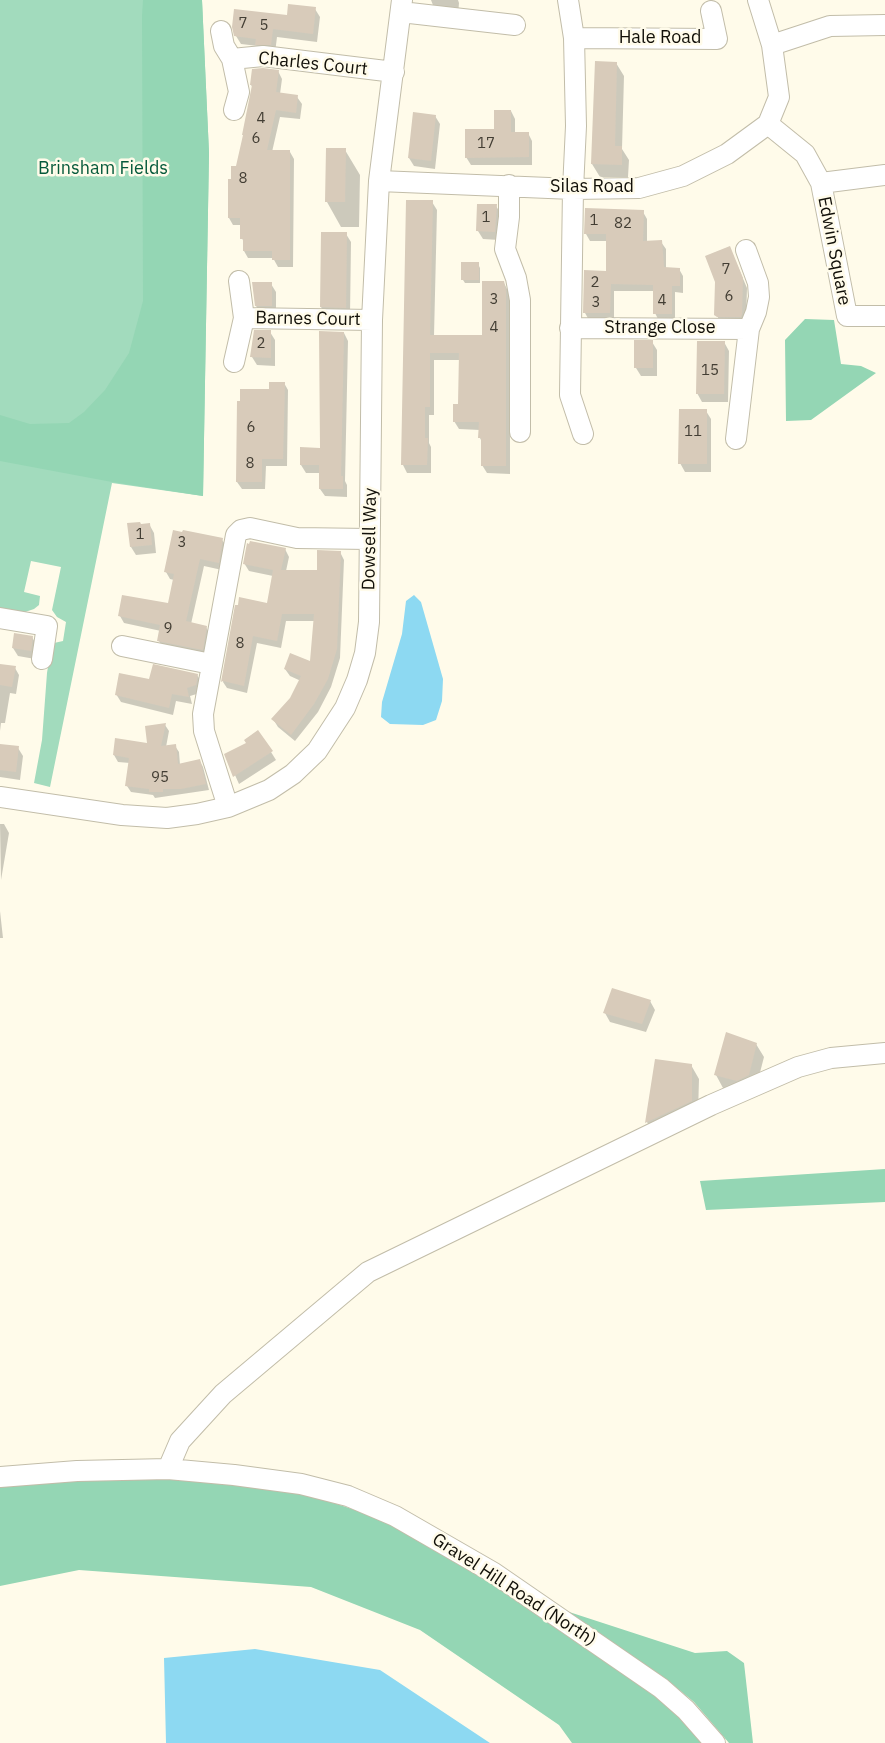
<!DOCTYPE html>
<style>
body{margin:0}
canvas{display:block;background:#fffbea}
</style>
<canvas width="885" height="1743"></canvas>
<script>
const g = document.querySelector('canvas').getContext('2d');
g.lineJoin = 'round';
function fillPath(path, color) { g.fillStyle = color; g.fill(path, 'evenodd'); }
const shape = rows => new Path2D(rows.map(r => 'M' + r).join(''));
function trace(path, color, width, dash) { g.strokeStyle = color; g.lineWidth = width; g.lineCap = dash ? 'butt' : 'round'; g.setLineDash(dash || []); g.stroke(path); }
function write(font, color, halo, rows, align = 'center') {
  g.font = font + ' "IBM Plex Sans",sans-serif'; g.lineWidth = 5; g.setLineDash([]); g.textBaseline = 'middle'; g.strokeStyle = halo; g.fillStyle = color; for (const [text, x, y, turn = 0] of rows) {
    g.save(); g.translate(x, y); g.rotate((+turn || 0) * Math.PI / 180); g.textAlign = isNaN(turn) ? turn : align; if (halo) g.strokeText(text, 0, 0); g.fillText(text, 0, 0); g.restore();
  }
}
const green = shape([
 [0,0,202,0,209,153,203,496,112,483,50,787,34,783,42,740,47,673,51,648,54,643,63,641,66,622,57,617,52,610,61,567,31,561,24,592,40,596,39,605,34,609,25,612,0,608]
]);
const forest = shape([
 [143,0,202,0,209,153,203,496,112,482,0,461,0,415,30,424,69,423,84,412,105,390,129,353,143,301,142,16],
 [805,319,834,320,841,364,861,366,876,373,811,420,786,421,785,340],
 [885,1169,885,1202,706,1210,700,1181],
 [167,1478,301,1492,388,1521,490,1580,667,1700,705,1743,572,1743,559,1725,420,1630,311,1587,79,1570,0,1586,0,1487,77,1481],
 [563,1610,695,1653,727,1651,744,1663,753,1743,729,1743,694,1702,666,1679]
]);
const water = shape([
 [414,595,421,602,443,679,442,701,436,720,423,725,390,724,381,717,382,702,402,634,406,601],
 [255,1649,380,1670,490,1743,166,1743,164,1658]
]);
const shadow = shape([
 [431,0,458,0,459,3,458,15,436,13],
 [315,9,320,17,317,42,277,37,275,53,261,53,258,46,241,44,236,36],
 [616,63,624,76,622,149,629,160,628,177,600,177,592,164],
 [278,71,282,79,280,94,297,97,302,104,300,119,280,117,272,152,290,152,294,159,293,267,278,267,273,258,248,258,244,251,244,243,242,238,242,225,233,225,229,218,232,181,238,168,253,88,251,85],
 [511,111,515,119,515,133,528,133,532,141,532,165,471,165,466,157,495,131],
 [435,116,440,124,435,169,414,166,409,158],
 [345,150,360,175,359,227,341,227,327,202],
 [432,202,437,210,434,336,484,337,504,283,508,291,510,300,510,474,487,473,482,465,482,442,480,438,480,430,459,429,454,421,459,405,460,360,434,360,434,415,429,415,429,443,431,447,431,473,407,473,403,465],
 [496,206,501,214,499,240,483,239,478,231],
 [643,212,647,219,647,242,661,242,666,249,666,269,679,269,683,276,683,293,675,292,675,321,659,321,655,313,655,291,614,291,614,320,589,320,585,313,608,272,608,241,590,241,586,234],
 [346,234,351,242,350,316,326,315,321,307],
 [730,248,747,288,746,323,721,323,716,314],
 [478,264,480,268,480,283,465,283,463,280],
 [271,284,276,292,276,314,261,314,256,306],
 [270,332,275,340,275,366,257,365,252,357],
 [344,333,348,341,345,481,347,485,347,497,325,496,320,489,320,473,306,473,301,465,321,449],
 [652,342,657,350,657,376,641,376,636,368],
 [724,342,729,351,728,402,702,402,697,393],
 [284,383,288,390,287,466,266,466,265,489,242,489,237,482,270,391],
 [706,411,711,419,711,472,685,472,680,463],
 [149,524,154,533,156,553,136,555,131,547,129,525],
 [222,540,227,547,222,570,204,566,191,624,206,627,210,635,206,657,163,648,159,641,161,631,124,623,120,616,169,604,174,580,170,579,166,572],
 [285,549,289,557,286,571,319,572,340,552,344,560,340,658,331,687,318,712,295,741,278,727,273,719,291,699,301,681,290,676,285,669,312,663,315,621,286,621,281,648,257,643,247,693,227,688,223,682,237,606,268,605,273,576,249,571,244,563],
 [32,637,37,646,35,659,18,656,13,648],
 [0,665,15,668,19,675,16,694,10,693,5,723,1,723,0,731],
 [197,675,202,683,200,693,190,696,192,704,176,701,173,715,121,702,116,694],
 [165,725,169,731,166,747,175,746,179,752,180,765,200,761,203,767,209,790,155,798,153,795,131,792,127,786,130,763,118,762,114,755,149,744],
 [0,746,18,748,23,756,20,780,0,777],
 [271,752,276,760,239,784,226,755],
 [0,824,4,824,9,833,1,880],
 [0,911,3,938,0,938],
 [650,1001,655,1010,646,1032,610,1022,605,1013],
 [756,1044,764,1057,756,1088,745,1093,723,1088,716,1075],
 [657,1061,691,1065,699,1079,698,1114,654,1135,647,1122]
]);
const building = shape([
 [288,4,316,7,313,34,273,29,271,45,255,45,256,39,234,36,232,27,234,9,287,15],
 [595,61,617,62,615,146,622,146,622,165,591,164],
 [263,68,279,70,276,92,298,95,296,113,276,110,267,150,290,150,290,260,272,260,272,251,243,251,243,239,240,239,240,218,228,218,228,179,231,179,231,166,236,166,243,135,242,135,252,85,250,85,252,69],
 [494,110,511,110,511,132,529,132,529,157,465,158,465,129,494,129],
 [413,112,436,115,431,161,408,158],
 [326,148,346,148,345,202,325,202],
 [406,200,433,200,430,335,482,335,482,281,504,281,506,291,506,466,481,466,481,438,478,438,479,422,453,422,453,404,458,404,459,353,430,353,430,407,425,407,425,438,428,438,427,465,401,465],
 [477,204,497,204,495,232,476,231],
 [585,208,644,210,643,241,662,240,664,267,680,268,680,286,672,286,672,314,653,314,653,285,611,284,610,313,583,313,584,270,606,271,606,234,584,234],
 [321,232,347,232,346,308,320,307],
 [730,246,743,278,742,314,741,317,717,317,714,315,715,282,705,256],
 [461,262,479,262,479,280,461,280],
 [252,282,272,282,272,306,255,306],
 [254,330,271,330,271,358,250,357],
 [319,331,344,332,341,476,343,476,343,489,319,489,319,465,300,465,300,447,320,448],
 [634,340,653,340,653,368,634,368],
 [697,341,725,341,724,394,696,394],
 [269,382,285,382,283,459,262,459,262,482,236,482,237,401,240,401,240,389,269,389],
 [679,409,707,409,707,464,678,464],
 [140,522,141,524,150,523,152,545,130,547,127,523],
 [173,530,182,532,183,530,223,538,219,563,200,559,186,621,207,626,203,650,157,641,160,625,118,616,122,595,168,603,174,574,164,572],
 [250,541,286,548,281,570,317,570,317,550,341,551,337,649,328,679,314,704,291,735,271,719,290,698,301,676,284,669,290,653,310,661,314,614,282,614,277,641,253,636,244,686,223,681,221,682,235,605,238,605,239,597,267,603,273,570,243,564,247,543,249,544],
 [14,633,33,636,31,651,12,648],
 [0,664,16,666,12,687,0,685],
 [153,664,198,674,196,685,187,688,189,697,172,694,169,708,115,695,119,673,149,679],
 [166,723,161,746,176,744,178,764,200,759,206,784,181,789,163,789,163,792,149,792,149,789,125,786,129,758,113,755,115,738,147,743,145,726],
 [258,730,273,751,233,777,224,754,246,743,244,740],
 [0,744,19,746,16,772,0,770],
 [612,988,651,1000,642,1024,603,1013],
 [726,1032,757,1043,749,1075,737,1081,714,1075],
 [655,1059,692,1064,692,1101,645,1123]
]);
const minor = shape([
 [568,0,574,38,576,126,573,189,570,395,583,434],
 [401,12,515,25],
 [221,31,224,46,232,59,239,92,234,110],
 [574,38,717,39,711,11],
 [772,45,830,26,885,25],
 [232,59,263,56,394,72],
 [768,124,805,154,821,183,847,316,885,316],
 [379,181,573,189,639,188,683,176,727,154,768,124,779,97,772,45,758,0],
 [821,183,885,175],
 [509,185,509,217,505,249,516,278,520,300,520,432],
 [244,318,372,320],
 [570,328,749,329],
 [234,362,244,318,239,281],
 [736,439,749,329,756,312,759,297,758,283,746,250],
 [0,618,47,626,42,659],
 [122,646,211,664],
 [0,797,122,815,167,818,197,814,228,807,269,790,293,774,317,751,345,708,357,680,365,653,369,622,372,320,379,181,402,0],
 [228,807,204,731,203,714,236,535,241,530,250,528,297,538,369,539],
 [168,1469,180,1441,223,1394,368,1272,711,1105,798,1067,831,1058,885,1053],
 [0,1477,77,1471,168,1469,234,1475,301,1484,348,1496,395,1516,494,1573,661,1688,686,1710,715,1743]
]);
const numberNames = [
 ["7",243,24],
 ["5",264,26],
 ["4",261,119],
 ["6",256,139],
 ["17",486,144],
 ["8",243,179],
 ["1",486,218],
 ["1",594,221],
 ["82",623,224],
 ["7",726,270],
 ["2",595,283],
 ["6",729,297],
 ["3",494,300],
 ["4",662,301],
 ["3",596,303],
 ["4",494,328],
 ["2",261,344],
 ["15",710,371],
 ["6",251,428],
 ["11",693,432],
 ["8",250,464],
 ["1",140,535],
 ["3",182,543],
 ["9",168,629],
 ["8",240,644],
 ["95",160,778]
];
const streetNames = [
 ["Hale Road",660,38],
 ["Charles Court",313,64,6],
 ["Silas Road",592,187],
 ["Edwin Square",834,251,79],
 ["Barnes Court",308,319,1],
 ["Strange Close",660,328],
 ["Dowsell Way",370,539,-89],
 ["Gravel Hill Road (North)",514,1590,33]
];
const parkNames = [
 ["Brinsham Fields",103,169]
];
fillPath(green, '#a2dbbd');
fillPath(forest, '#94d6b4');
fillPath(water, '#8dd9f2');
fillPath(shadow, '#0003');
fillPath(building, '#d8cbba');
trace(minor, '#c2bda9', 22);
trace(minor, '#fff', 20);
write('15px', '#433e34', null, numberNames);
write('18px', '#110f08', '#fffbea', streetNames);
write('18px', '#065a3b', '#fffbea', parkNames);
</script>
